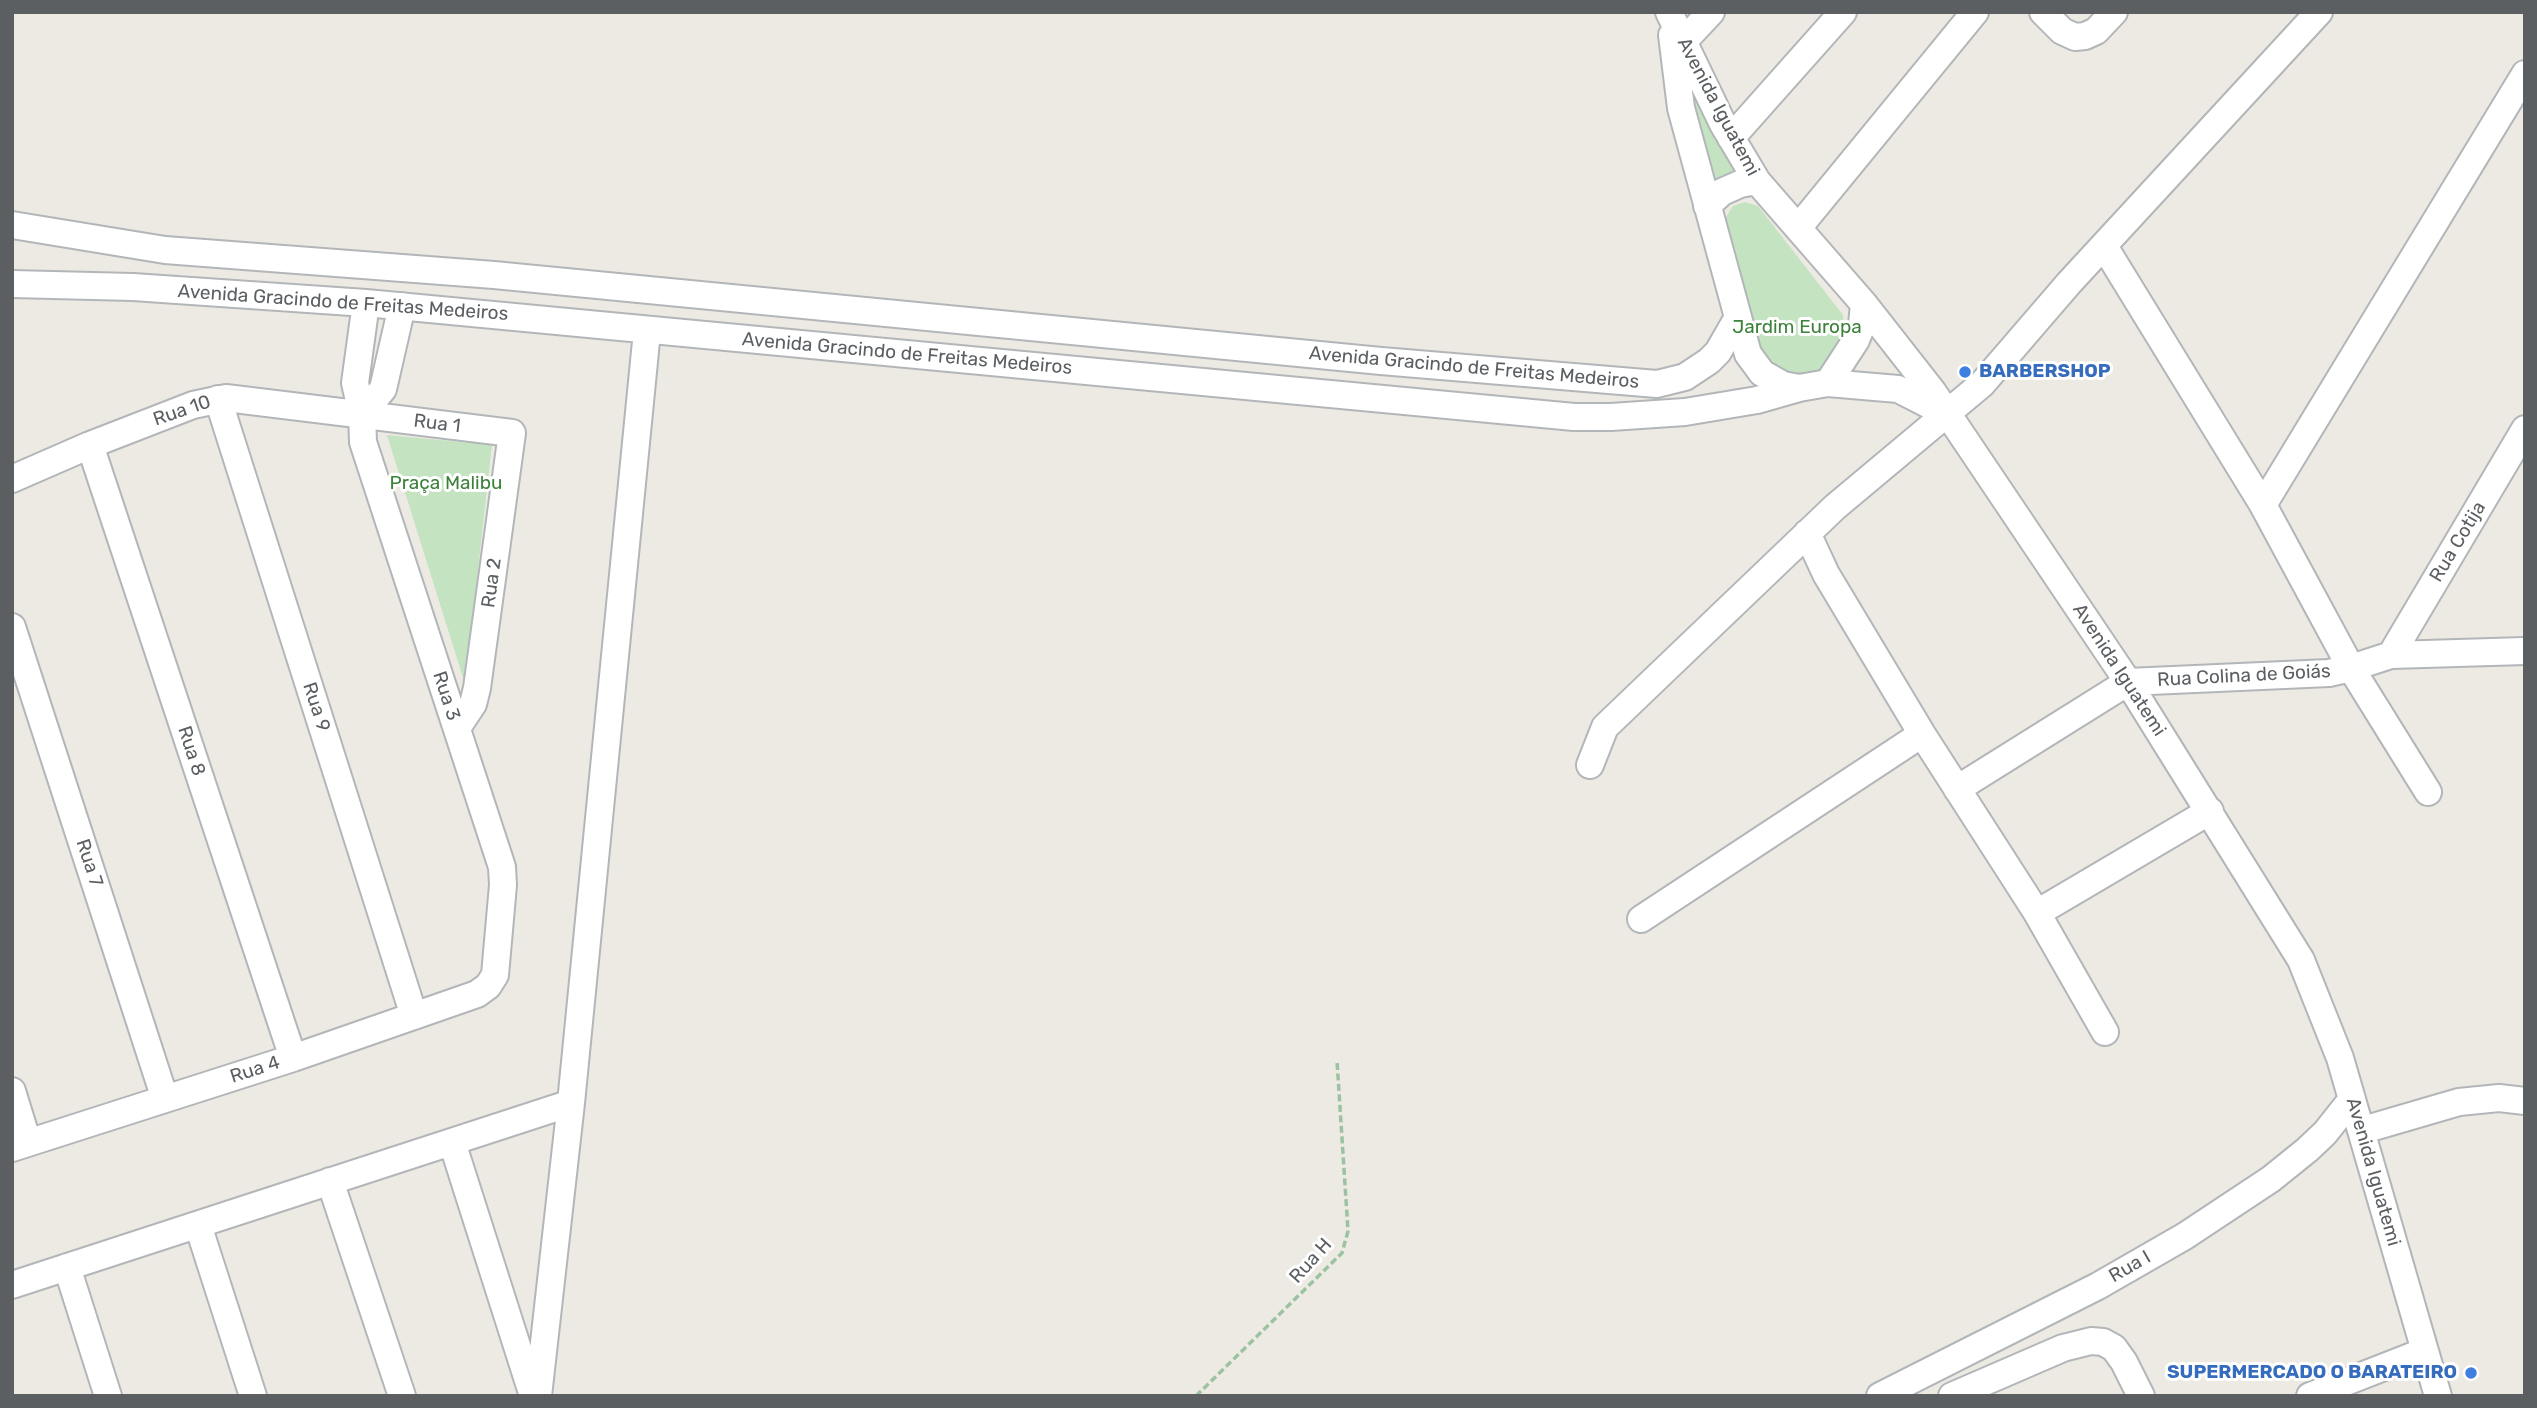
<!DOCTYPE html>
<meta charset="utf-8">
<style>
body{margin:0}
#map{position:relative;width:2537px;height:1408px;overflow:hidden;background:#edeae3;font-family:Rubik,sans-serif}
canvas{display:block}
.frame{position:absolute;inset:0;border:14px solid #5b5f62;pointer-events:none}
</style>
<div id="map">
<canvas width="2537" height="1408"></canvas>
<div class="frame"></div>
</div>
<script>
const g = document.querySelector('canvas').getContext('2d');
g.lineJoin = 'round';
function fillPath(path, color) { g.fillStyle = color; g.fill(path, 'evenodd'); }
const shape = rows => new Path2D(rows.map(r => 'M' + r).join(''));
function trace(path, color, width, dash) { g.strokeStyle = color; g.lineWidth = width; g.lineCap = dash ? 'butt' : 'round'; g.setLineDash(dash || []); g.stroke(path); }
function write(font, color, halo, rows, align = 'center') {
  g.font = font + ' Rubik,sans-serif'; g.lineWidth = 6; g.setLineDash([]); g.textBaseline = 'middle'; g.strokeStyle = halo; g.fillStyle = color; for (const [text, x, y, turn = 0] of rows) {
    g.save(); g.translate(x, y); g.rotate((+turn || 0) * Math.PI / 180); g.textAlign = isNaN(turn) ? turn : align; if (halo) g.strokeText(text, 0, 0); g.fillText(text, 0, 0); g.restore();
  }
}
const green = shape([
 [1681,75,1736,174,1721,178,1712,188],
 [1745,202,1758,206,1843,315,1844,337,1827,366,1818,372,1807,375,1788,376,1763,361,1724,220,1733,206],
 [387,435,492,445,465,684]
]);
const path = shape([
 [1196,1396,1342,1253,1348,1231,1337,1061]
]);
const minor = shape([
 [1669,12,1723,124,1757,181,1864,304,1933,392,2128,682,2301,960,2340,1058,2438,1396],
 [2043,12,2062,31,2075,37,2085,36,2096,31,2114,12],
 [1672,35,1681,108,1748,354,1762,373,1783,385,1799,388,1828,383,1898,389,1943,412],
 [1682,43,1711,12],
 [1731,138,1843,12],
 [1707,206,1722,192,1740,184,1757,181],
 [12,225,165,250,494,275,1381,361,1657,384,1685,377,1709,361,1718,352,1737,319],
 [1798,228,1975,12],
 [2104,246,2263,505],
 [12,284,133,287,366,303,1574,417,1611,417,1685,412,1757,400,1799,388],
 [1828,383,1856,340,1862,325,1864,304],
 [218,399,414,1016],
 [362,414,383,389,402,306],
 [90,445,293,1058],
 [12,479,90,445,193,405,226,398,512,433,477,688,473,704,457,728],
 [1807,533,1826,574,1922,734,2037,913,2105,1032],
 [12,627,165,1099],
 [2391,655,2525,429],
 [1590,765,1605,727,1835,507,1982,384,2069,283,2319,12],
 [1957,789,2128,682,2329,673,2351,668,2391,655,2525,651],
 [2428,792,2351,668,2263,505,2525,74],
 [2037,913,2210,811],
 [1641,919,1922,734],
 [12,1091,28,1143],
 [2363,1130,2459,1102,2499,1098,2525,1101],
 [452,1142,533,1396],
 [12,1148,293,1058,477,994,488,986,495,975,503,885,502,867,363,442,362,414,355,383,366,303],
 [330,1181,402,1396],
 [198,1225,253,1396],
 [67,1267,108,1396],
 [12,1285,571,1103],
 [538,1396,571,1103,647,331],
 [1880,1396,2098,1286,2185,1236,2271,1179,2307,1150,2325,1133,2352,1099],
 [1952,1396,2063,1348,2091,1341,2103,1342,2114,1348,2124,1362,2141,1396],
 [2310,1396,2425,1351]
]);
const markers = [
 [1965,372,7,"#3f7fe0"],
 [2471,1373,7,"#3f7fe0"]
];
const streetNames = [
 ["Avenida Iguatemi",1718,107,62],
 ["Avenida Gracindo de Freitas Medeiros",343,303,4],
 ["Avenida Gracindo de Freitas Medeiros",907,354,5],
 ["Avenida Gracindo de Freitas Medeiros",1474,368,5],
 ["Rua 10",182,411,-19],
 ["Rua 1",437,424,7],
 ["Rua Cotija",2458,542,-59],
 ["Rua 2",492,583,-82],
 ["Avenida Iguatemi",2119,670,57],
 ["Rua Colina de Goiás",2244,676,-3],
 ["Rua 3",446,696,72],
 ["Rua 9",316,707,72],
 ["Rua 8",191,751,72],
 ["Rua 7",89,863,72],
 ["Rua 4",255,1070,-18],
 ["Avenida Iguatemi",2373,1172,74],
 ["Rua H",1311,1261,-48],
 ["Rua I",2130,1267,-30]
];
const parkNames = [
 ["Jardim Europa",1797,328],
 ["Praça Malibu",446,484]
];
const shopNames = [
 ["BARBERSHOP",1979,372],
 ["SUPERMERCADO O BARATEIRO",2457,1373,"right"]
];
fillPath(green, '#c3e3c1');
trace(minor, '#b3b6b9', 30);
trace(path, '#9bc3a2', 3.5, [7, 3.5]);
trace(minor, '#fff', 26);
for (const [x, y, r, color] of markers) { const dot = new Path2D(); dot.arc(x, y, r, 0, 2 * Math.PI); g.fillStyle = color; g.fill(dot); trace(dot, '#fff', 2.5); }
write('19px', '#5b5f62', '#fff', streetNames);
write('19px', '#3d823b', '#fff', parkNames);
write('bold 19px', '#366cbe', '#fff', shopNames, 'left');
</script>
